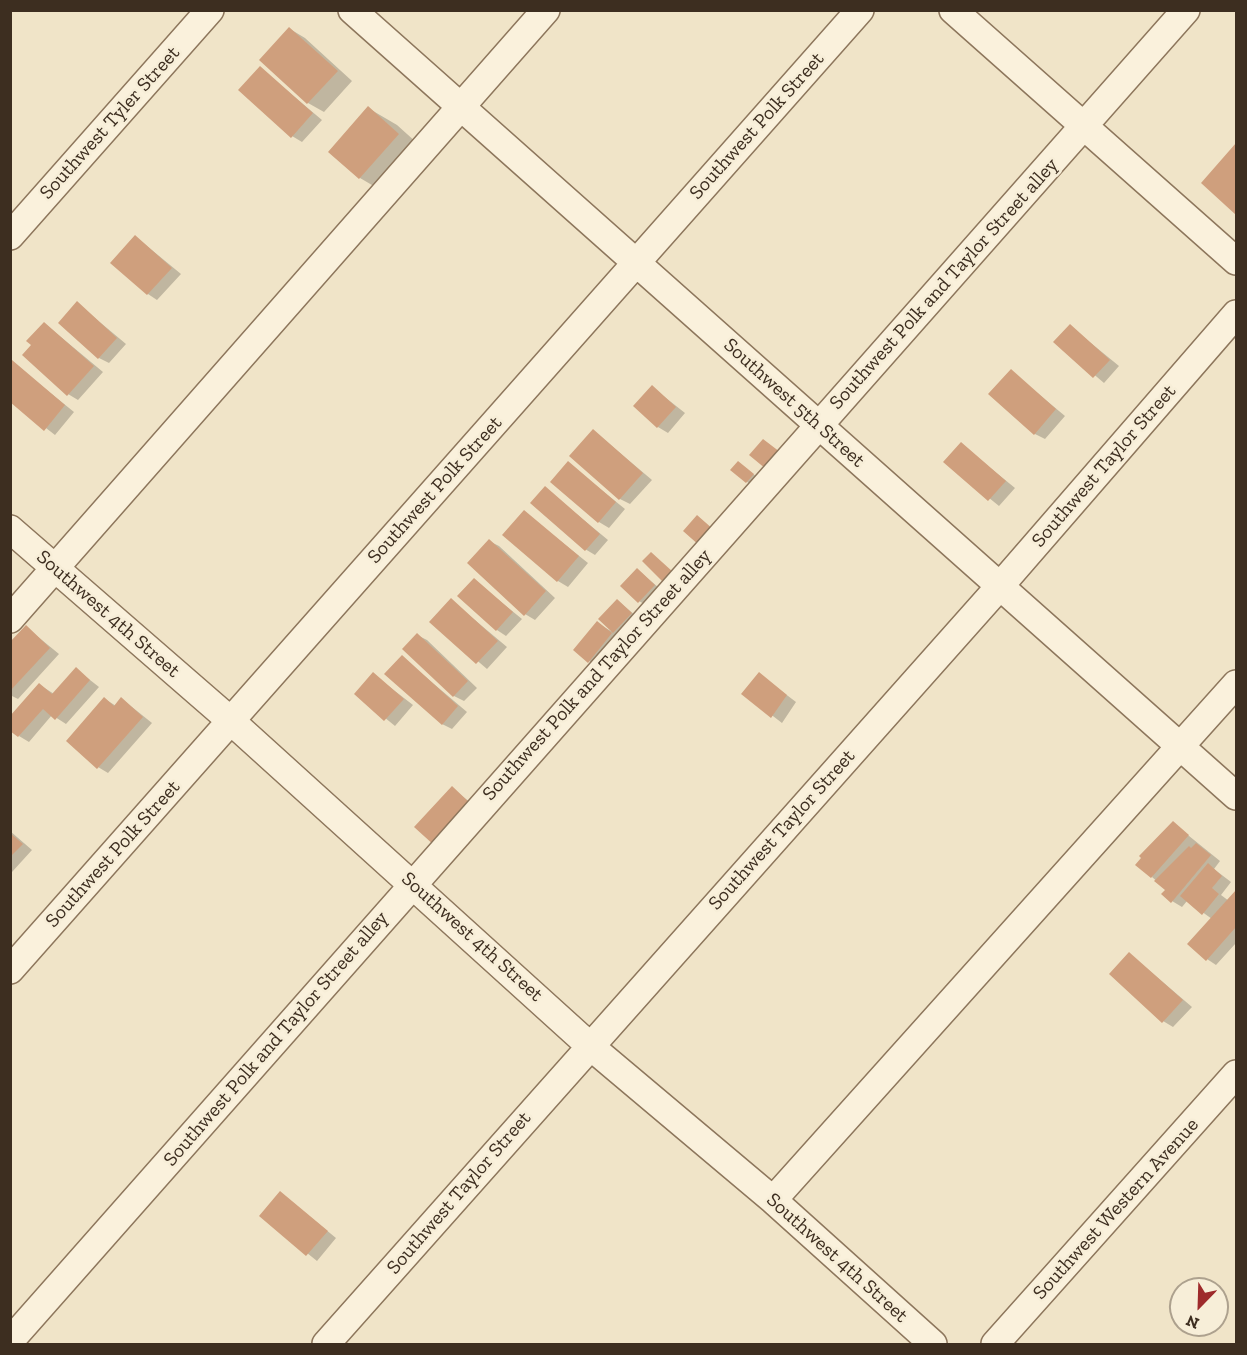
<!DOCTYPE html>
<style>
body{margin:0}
#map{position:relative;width:1247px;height:1355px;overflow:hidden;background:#f0e4c8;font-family:"Zilla Slab",serif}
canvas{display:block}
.frame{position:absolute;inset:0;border:12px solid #3d2e20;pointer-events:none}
.north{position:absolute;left:1169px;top:1277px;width:60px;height:60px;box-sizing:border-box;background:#f7eed8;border:2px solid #ada18e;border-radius:50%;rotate:203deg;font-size:16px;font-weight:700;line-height:24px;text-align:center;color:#3d2e20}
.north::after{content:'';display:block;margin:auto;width:21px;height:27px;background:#9e2a2b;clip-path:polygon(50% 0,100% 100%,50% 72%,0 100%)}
</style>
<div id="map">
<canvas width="1247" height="1355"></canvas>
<div class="frame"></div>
<div class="north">N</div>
</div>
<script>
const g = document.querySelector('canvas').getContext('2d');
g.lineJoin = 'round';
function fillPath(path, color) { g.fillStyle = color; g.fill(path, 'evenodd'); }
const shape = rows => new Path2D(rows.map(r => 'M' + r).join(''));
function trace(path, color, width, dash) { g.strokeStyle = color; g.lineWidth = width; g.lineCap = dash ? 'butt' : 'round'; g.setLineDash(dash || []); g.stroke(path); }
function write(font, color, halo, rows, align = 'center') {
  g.font = font + ' "Zilla Slab",serif'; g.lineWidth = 5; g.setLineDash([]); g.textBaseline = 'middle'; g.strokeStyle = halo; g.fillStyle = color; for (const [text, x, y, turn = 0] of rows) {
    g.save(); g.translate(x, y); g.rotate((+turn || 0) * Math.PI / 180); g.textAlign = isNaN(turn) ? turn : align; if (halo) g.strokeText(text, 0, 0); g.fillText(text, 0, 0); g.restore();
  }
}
const shadow = shape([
 [290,29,305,38,352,81,324,112,308,103,261,60],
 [260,68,322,120,302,142,292,136],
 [368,108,397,125,427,152,389,195,360,178,330,151],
 [1236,145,1236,213,1204,183],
 [136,237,181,274,157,300,148,294],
 [77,303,126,344,109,363,99,358],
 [44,323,103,372,78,400,68,394],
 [1070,326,1119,366,1104,383,1056,342],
 [12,362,74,412,55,435,10,400],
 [1011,371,1065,416,1045,439,1035,434],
 [652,387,685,413,668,433,658,427],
 [594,431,652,480,630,504,620,499],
 [961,444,1015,488,999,506,945,462],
 [568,463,625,509,609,528,599,522],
 [742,465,757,477,751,485,732,470],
 [545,488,608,540,595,555,585,549],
 [524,512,588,563,568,587,558,581],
 [489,541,499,546,555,598,535,620,525,614],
 [638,570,659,588,644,604,639,601],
 [474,580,522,619,506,636,497,630],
 [451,600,507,647,487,669,431,621],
 [617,600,636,616,599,667,589,661,597,623,611,631],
 [26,627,59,654,18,699,10,695,10,644],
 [417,635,427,640,477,688,464,701,454,696],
 [402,657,467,712,452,729,442,724],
 [76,669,99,687,66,724,52,715,29,742,19,736,40,685,54,694],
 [373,674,413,705,395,726,356,694],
 [759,674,796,702,782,723,743,693],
 [105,699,116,706,122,699,152,723,108,773,98,767],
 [452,788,481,811,446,851],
 [1173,823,1220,861,1214,869,1231,882,1221,895,1229,901,1236,893,1236,943,1216,965,1207,959,1212,919,1187,901,1182,907,1172,901,1167,890,1152,877],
 [10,831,32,850,12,872,10,871],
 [1130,954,1192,1007,1173,1027,1163,1021],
 [281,1193,336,1238,317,1261,261,1216]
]);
const building = shape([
 [289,27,338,71,307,104,259,60],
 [260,66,313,113,291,138,238,90],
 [368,106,399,134,359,179,328,152],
 [1236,143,1236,215,1201,183],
 [135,235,172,268,147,295,110,263],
 [77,301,117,338,98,359,58,323],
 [44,322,94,366,67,396,22,355,31,345,26,341],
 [1070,324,1110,360,1093,378,1053,342],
 [12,360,65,405,44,431,10,402],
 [1011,369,1056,409,1034,435,988,394],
 [652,385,676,407,657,428,633,406],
 [593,429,643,473,619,500,569,456],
 [763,439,780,452,766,469,749,455],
 [961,442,1006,481,988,501,943,462],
 [568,461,616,502,598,523,550,482],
 [738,461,754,474,746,483,730,470],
 [545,486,600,534,585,551,530,503],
 [524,510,579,556,557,582,502,535],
 [697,515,714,530,700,546,683,531],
 [489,539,546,591,524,616,467,563],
 [651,552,673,572,663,582,642,561],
 [637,568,655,585,638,603,620,586],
 [474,578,513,612,496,631,457,596],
 [451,598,498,641,476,664,429,622],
 [617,599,632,613,613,633,598,619],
 [597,621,612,633,588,663,573,650],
 [26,625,50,648,10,691,10,642],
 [417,633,468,681,453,697,402,649],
 [402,655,458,706,442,725,384,674],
 [76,667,90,680,55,720,43,709,18,737,10,731,10,716,39,683,52,694],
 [373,672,404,699,384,721,354,694],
 [759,672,787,695,771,718,741,694],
 [104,697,114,706,121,697,143,717,97,769,66,741],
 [452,786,472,805,435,846,414,827],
 [1173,821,1189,835,1151,878,1135,865,1141,858,1139,856],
 [10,833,23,844,10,857],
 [1196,843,1211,855,1171,903,1161,894,1165,890,1154,881,1189,846,1191,848],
 [1208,863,1222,876,1212,888,1219,894,1202,915,1180,896],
 [1236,890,1236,927,1206,961,1187,944],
 [1129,952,1183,1000,1162,1023,1109,974],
 [280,1191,328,1231,306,1256,259,1216]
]);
const minor = shape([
 [352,10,1236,796],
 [953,10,1236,261],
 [10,236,210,10],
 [10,529,231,721,590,1046,773,1200,933,1344],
 [10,619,546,10],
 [10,970,860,10],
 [773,1200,1236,684],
 [10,1341,1186,10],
 [326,1344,1000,586,1236,314],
 [995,1344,1236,1074]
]);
const streetNames = [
 ["Southwest Tyler Street",110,123,-48],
 ["Southwest Polk Street",757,126,-48],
 ["Southwest Polk and Taylor Street alley",944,284,-48],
 ["Southwest 5th Street",794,403,42],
 ["Southwest Taylor Street",1104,466,-49],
 ["Southwest Polk Street",435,490,-48],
 ["Southwest 4th Street",108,614,41],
 ["Southwest Polk and Taylor Street alley",597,675,-48],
 ["Southwest Taylor Street",782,830,-48],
 ["Southwest Polk Street",113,854,-48],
 ["Southwest 4th Street",472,937,42],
 ["Southwest Polk and Taylor Street alley",276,1039,-49],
 ["Southwest Taylor Street",459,1193,-49],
 ["Southwest Western Avenue",1116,1209,-48],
 ["Southwest 4th Street",837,1258,42]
];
fillPath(shadow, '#0003');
fillPath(building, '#cf9f7d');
trace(minor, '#8d765c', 30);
trace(minor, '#faf1dc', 27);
write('20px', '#3d2e20', '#f7eed8', streetNames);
</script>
